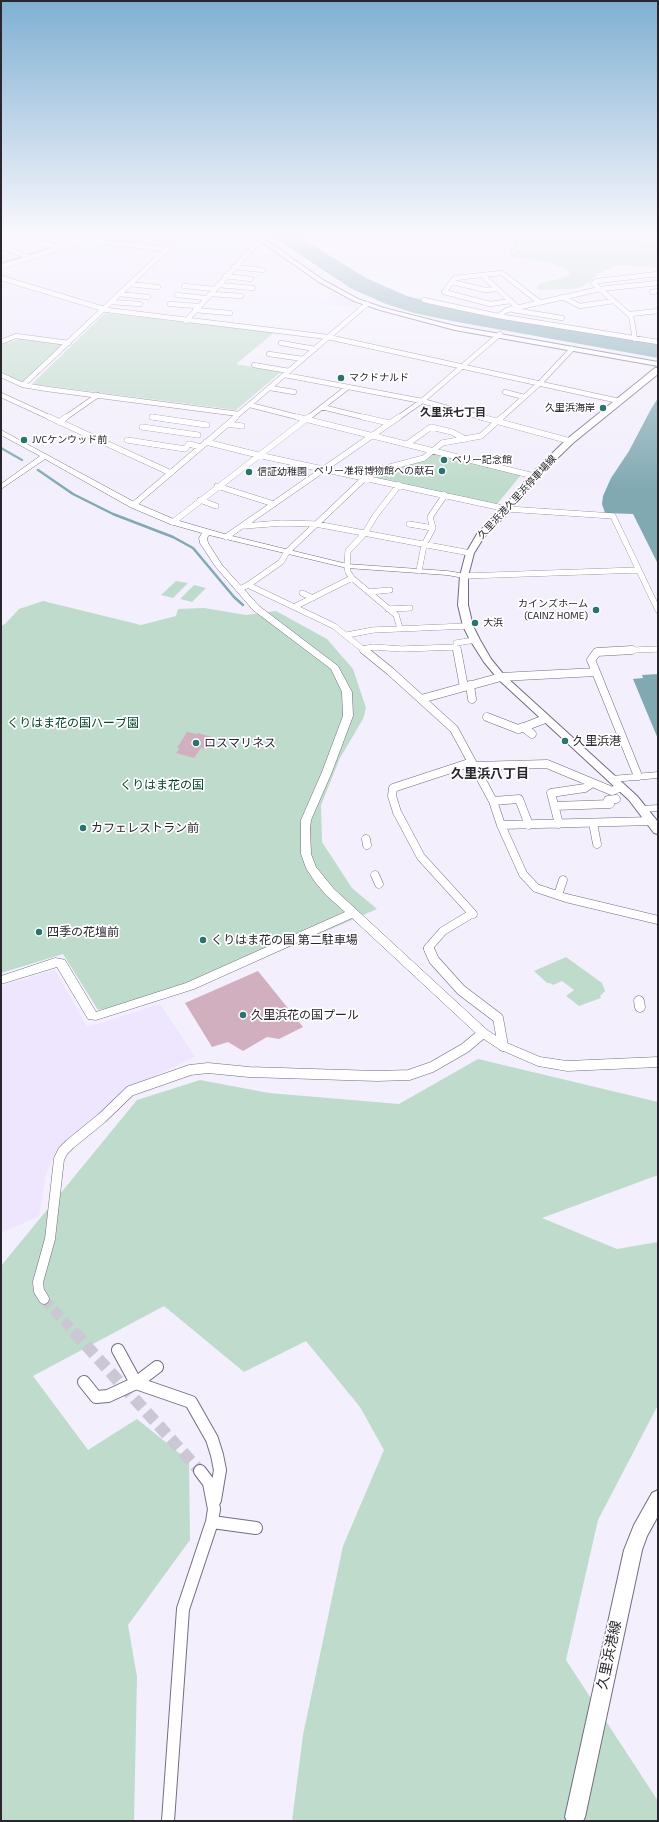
<!DOCTYPE html>
<meta charset="utf-8">
<style>
body{margin:0}
#map{position:relative;width:659px;height:1822px;overflow:hidden;background:#f3effd;font-family:"Exo 2",sans-serif}
canvas{display:block}
.frame{position:absolute;inset:0;border:2px solid #29262e;pointer-events:none}
</style>
<div id="map">
<canvas width="659" height="1822"></canvas>
<div class="frame"></div>
</div>
<script>
const g = document.querySelector('canvas').getContext('2d');
g.lineJoin = 'round';
function fillPath(path, color) { g.fillStyle = color; g.fill(path, 'evenodd'); }
const shape = rows => new Path2D(rows.map(r => 'M' + r).join(''));
function trace(path, color, width, dash) { g.strokeStyle = color; g.lineWidth = width; g.lineCap = dash ? 'butt' : 'round'; g.setLineDash(dash || []); g.stroke(path); }
function write(font, color, halo, rows, align = 'center') {
  g.font = font + ' "Exo 2","Noto Sans JP",sans-serif'; g.lineWidth = 3.5; g.setLineDash([]); g.textBaseline = 'middle'; g.strokeStyle = halo; g.fillStyle = color; for (const [text, x, y, turn = 0] of rows) {
    g.save(); g.translate(x, y); g.rotate((+turn || 0) * Math.PI / 180); g.textAlign = isNaN(turn) ? turn : align; if (halo) g.strokeText(text, 0, 0); g.fillText(text, 0, 0); g.restore();
  }
}
const built = shape([
 [109,235,245,235,257,241,213,287,141,279,174,248,100,240,99,238],
 [87,242,162,251,106,302,102,303,86,302,1,277,1,271,23,262],
 [1,282,92,309,95,312,65,340,13,334,1,339],
 [331,292,332,292,359,305,356,308,329,305,327,304],
 [55,970,87,1027,160,1004,195,1057,122,1091,95,1118,56,1151,46,1174,39,1216,1,1233,1,986]
]);
const green = shape([
 [520,235,640,235,641,242,658,246,658,267,617,265,598,274,583,286,575,289,537,290,539,284,570,276,569,272,566,269,550,263,508,256,520,247],
 [105,313,275,332,236,364,281,372,236,410,32,384],
 [19,339,62,344,63,345,24,381,20,382,1,372,1,345],
 [436,453,521,475,497,504,495,504,377,478,373,473,418,462,426,459,432,454],
 [176,581,188,583,173,598,161,595],
 [194,585,206,588,192,602,180,599],
 [43,601,141,625,176,616,178,609,204,608,246,615,276,611,327,639,353,669,366,708,363,719,340,758,321,805,322,842,352,888,377,909,195,988,98,1010,63,954,1,973,1,626,5,624,19,609],
 [566,957,602,983,605,991,600,996,601,998,579,1006,566,996,574,990,562,981,553,985,550,983,547,983,534,971],
 [478,1059,658,1102,658,1175,542,1218,617,1249,658,1242,658,1405,598,1520,566,1660,658,1801,658,1821,292,1821,303,1735,343,1546,384,1450,360,1407,306,1341,244,1372,164,1306,33,1376,88,1450,137,1419,189,1461,190,1540,128,1625,137,1677,134,1821,1,1821,1,1266,137,1100,200,1080,269,1093,399,1104]
]);
const water = shape([
 [270,235,297,235,366,278,407,296,467,312,658,344,658,358,452,321,414,313,386,304,352,289],
 [658,398,658,564,633,514,605,513,602,504,603,496,611,478,629,451,651,409],
 [658,674,658,739,633,679,643,678,642,675]
]);
const streamFar1 = shape([
 [511,250,517,245,516,235],
 [1,263,55,247]
]);
const stream = shape([
 [1,448,22,460],
 [38,470,73,494,113,514,173,537,193,548,234,597,243,605]
]);
const building = shape([
 [187,732,197,734,198,733,215,738,208,749,201,748,194,758,176,753,180,748,177,748],
 [258,971,303,1027,279,1039,267,1037,243,1051,228,1042,212,1047,185,1003]
]);
const minorTunnelFar1 = shape([
 [44,1299,75,1333]
]);
const minorTunnel = shape([
 [74,1332,200,1471]
]);
const minorFar4 = shape([
 [1,235,59,247],
 [1,247,29,257],
 [1,267,99,235],
 [234,267,263,270],
 [482,275,455,278,444,292,490,304,511,301],
 [225,276,251,279],
 [1,278,107,310,328,337,619,401],
 [452,282,485,290,497,289],
 [129,284,158,287],
 [218,285,253,288],
 [184,286,214,289],
 [652,292,658,291],
 [119,294,148,297],
 [210,294,241,296],
 [177,295,205,298],
 [562,297,580,306,614,301],
 [424,300,498,316,658,342],
 [111,302,140,304],
 [170,304,198,306],
 [517,307,482,275,502,273,539,302],
 [195,310,230,313],
 [513,310,562,318],
 [630,314,658,311],
 [498,316,507,310,600,289,658,283],
 [186,321,261,239],
 [635,339,631,316,593,283,597,281,658,274],
 [1,342,16,336,69,343],
 [281,343,315,349],
 [269,354,303,359],
 [254,365,289,371],
 [1,375,23,385,47,389,239,414],
 [285,375,422,401,484,418],
 [23,385,167,249,84,240],
 [270,388,294,392],
 [505,392,524,397],
 [1,395,51,418],
 [250,405,301,418],
 [322,407,367,418],
 [152,417,158,418],
 [65,418,98,395],
 [234,418,367,304],
 [308,418,348,387],
 [398,418,422,401,500,334],
 [501,418,540,383,572,349]
]);
const minorFar3 = shape([
 [49,417,171,473],
 [152,417,207,425],
 [297,417,534,476],
 [363,417,389,423],
 [481,417,570,441],
 [59,422,66,417],
 [228,424,242,426],
 [142,427,198,435],
 [127,440,185,449,189,444,201,447],
 [206,442,258,455,507,509,613,516,658,610],
 [407,444,431,427,452,432,465,439],
 [399,485,375,516,365,533,348,551,347,566,348,572,352,578,396,615,400,628],
 [217,486,274,504],
 [200,500,216,506],
 [133,505,236,417],
 [173,522,309,417],
 [409,524,433,528],
 [244,526,282,523,316,524,470,553],
 [226,537,399,417],
 [419,571,424,545,433,528,430,517,445,495],
 [464,576,639,570],
 [248,585,281,562,287,552,371,472,424,458,442,443,481,436,502,417],
 [240,589,248,585,334,626,365,651],
 [368,592,390,590],
 [302,593,313,598],
 [296,606,352,578],
 [388,609,410,608],
 [347,635,373,630,468,626],
 [363,649,373,647,402,649,456,647],
 [458,651,456,643,475,640],
 [612,651,658,649]
]);
const minorFar2 = shape([
 [364,650,390,671,454,729,493,801,501,825,523,874,536,888,566,898,658,920],
 [457,650,464,687],
 [596,672,591,660,597,652,632,650],
 [470,685,472,699],
 [421,699,501,677,596,672,638,776],
 [487,717,518,729,523,727,532,734],
 [519,729,545,719],
 [472,762,393,788,392,796,397,812,421,857,473,914],
 [474,766,547,764,612,791,621,787],
 [493,801,519,799,529,825],
 [555,806,610,804,608,800,616,799],
 [593,823,597,844],
 [559,824,551,793,585,788,591,784],
 [501,825,652,821],
 [366,839,367,845],
 [375,875,379,884],
 [558,895,563,880],
 [429,950,428,948,443,931,468,916]
]);
const minorFar1 = shape([
 [429,949,434,960,461,990,498,1018,503,1046],
 [639,1001,640,1007],
 [44,1299,39,1291,38,1282,50,1239,59,1159,63,1151,70,1144,102,1118,130,1091,190,1070,208,1068,249,1072,377,1076,409,1075,432,1067,465,1048,483,1033]
]);
const minor = shape([
 [118,1350,136,1383,191,1402,212,1439,217,1455,220,1470,215,1500],
 [84,1382,96,1397,108,1396,136,1383,157,1367],
 [212,1522,256,1528],
 [168,1821,183,1609,212,1522,214,1509,209,1483,200,1471]
]);
const tertiary = shape([
 [1,430,136,503,176,520,228,535,347,564,447,571,467,574,467,578,464,578,447,575,347,568,209,535,207,538,208,543,222,565,259,606,338,666,352,692,353,716,332,772,311,820,310,829,311,854,316,867,334,889,487,1030,507,1043,540,1057,567,1061,658,1057,658,1067,567,1071,538,1066,499,1049,479,1036,352,918,194,989,96,1020,88,1019,57,967,1,984,1,976,55,958,61,959,65,960,96,1012,186,983,345,912,326,895,315,882,306,868,301,854,301,820,322,772,343,716,342,692,331,669,253,610,215,566,200,543,199,538,202,533,170,524,130,507,45,459,1,489,1,484,40,456,1,435,1,430],
 [658,772,658,778,612,782,607,779,612,776,658,772],
 [658,805,658,811,642,812,637,809,642,806,658,805]
]);
const secondary = shape([
 [252,235,259,235,323,280,358,299,384,308,455,326,658,362,658,366,455,330,380,310,354,301,319,282,252,235],
 [655,368,658,368,658,374,573,443,537,478,510,511,484,537,474,553,468,576,468,605,473,626,480,640,491,659,504,675,637,796,658,822,658,834,654,833,629,800,498,679,484,662,470,640,463,626,458,605,460,576,466,553,477,534,504,507,531,474,567,439,655,368],
 [658,1490,658,1516,647,1536,642,1550,585,1817,583,1821,567,1821,565,1817,624,1550,634,1525,652,1493,658,1490]
]);
const markers = [
 [341,378,4,"#2a736e"],
 [603,408,4,"#2a736e"],
 [24,440,4,"#2a736e"],
 [444,460,4,"#2a736e"],
 [442,471,4,"#2a736e"],
 [249,472,4,"#2a736e"],
 [596,610,4,"#2a736e"],
 [475,623,4,"#2a736e"],
 [565,741,4,"#2a736e"],
 [196,743,4,"#2a736e"],
 [83,828,4,"#2a736e"],
 [39,932,4,"#2a736e"],
 [203,940,4,"#2a736e"],
 [243,1015,4,"#2a736e"]
];
const farPoinames = [
 ["マクドナルド",349,378],
 ["久里浜海岸",595,408,"right"],
 ["JVCケンウッド前",32,440],
 ["ペリー記念館",452,460],
 ["ペリー准将博物館への献石",434,471,"right"],
 ["信証幼稚園",257,472],
 ["カインズホーム",588,604,"right"],
 ["(CAINZ HOME)",588,616,"right"],
 ["大浜",483,623]
];
const farStreetnames = [
 ["久里浜港久里浜停車場線",517,497,-47]
];
const farNeighbourhoodnames = [
 ["久里浜七丁目",453,412]
];
const parkNames = [
 ["くりはま花の国ハーブ園",73,723],
 ["くりはま花の国",162,785]
];
const poiNames = [
 ["久里浜港",573,741],
 ["ロスマリネス",204,743],
 ["カフェレストラン前",91,828],
 ["四季の花壇前",47,932],
 ["くりはま花の国 第二駐車場",211,940],
 ["久里浜花の国プール",251,1015]
];
const neighbourhoodNames = [
 ["久里浜八丁目",490,774]
];
const nearStreetnames = [
 ["久里浜港線",609,1655,-78]
];
fillPath(built, '#ede6fe');
fillPath(green, '#bfdbcb');
fillPath(water, '#81a9b2');
trace(streamFar1, '#81a9b2', 2);
trace(stream, '#81a9b2', 2.5);
fillPath(building, '#d2afbf');
trace(minorTunnelFar1, '#cbc7d4', 10, [10, 4.5]);
trace(minorTunnel, '#cbc7d4', 12, [12, 6]);
trace(minorFar4, '#736d81', 5.5);
trace(minorFar3, '#736d81', 6);
trace(minorFar2, '#736d81', 9);
trace(minorFar1, '#736d81', 11);
trace(minor, '#736d81', 14);
trace(tertiary, '#736d81', 1);
trace(secondary, '#736d81', 2);
trace(minorFar4, '#fff', 4.5);
trace(minorFar3, '#fff', 5.5);
trace(minorFar2, '#fff', 8);
trace(minorFar1, '#fff', 10);
trace(minor, '#fff', 12);
fillPath(tertiary, '#fff');
fillPath(secondary, '#fff');
const sky = g.createLinearGradient(0, 0, 0, 490);
sky.addColorStop(0, '#7fb0d2');
sky.addColorStop(0.48, '#faf8fe');
sky.addColorStop(1, '#faf8fe00');
g.fillStyle = sky;
g.fillRect(0, 0, 659, 490);
for (const [x, y, r, color] of markers) { const dot = new Path2D(); dot.arc(x, y, r, 0, 2 * Math.PI); g.fillStyle = color; g.fill(dot); trace(dot, '#fff', 1.5); }
write('10px', '#29262e', '#fff', farPoinames, 'left');
write('10px', '#29262e', '#fff', farStreetnames);
write('bold 11px', '#29262e', '#fff', farNeighbourhoodnames);
write('12px', '#01432a', '#fff', parkNames);
write('12px', '#29262e', '#fff', poiNames, 'left');
write('bold 13px', '#29262e', '#fff', neighbourhoodNames);
write('14px', '#29262e', '#fff', nearStreetnames);
</script>
